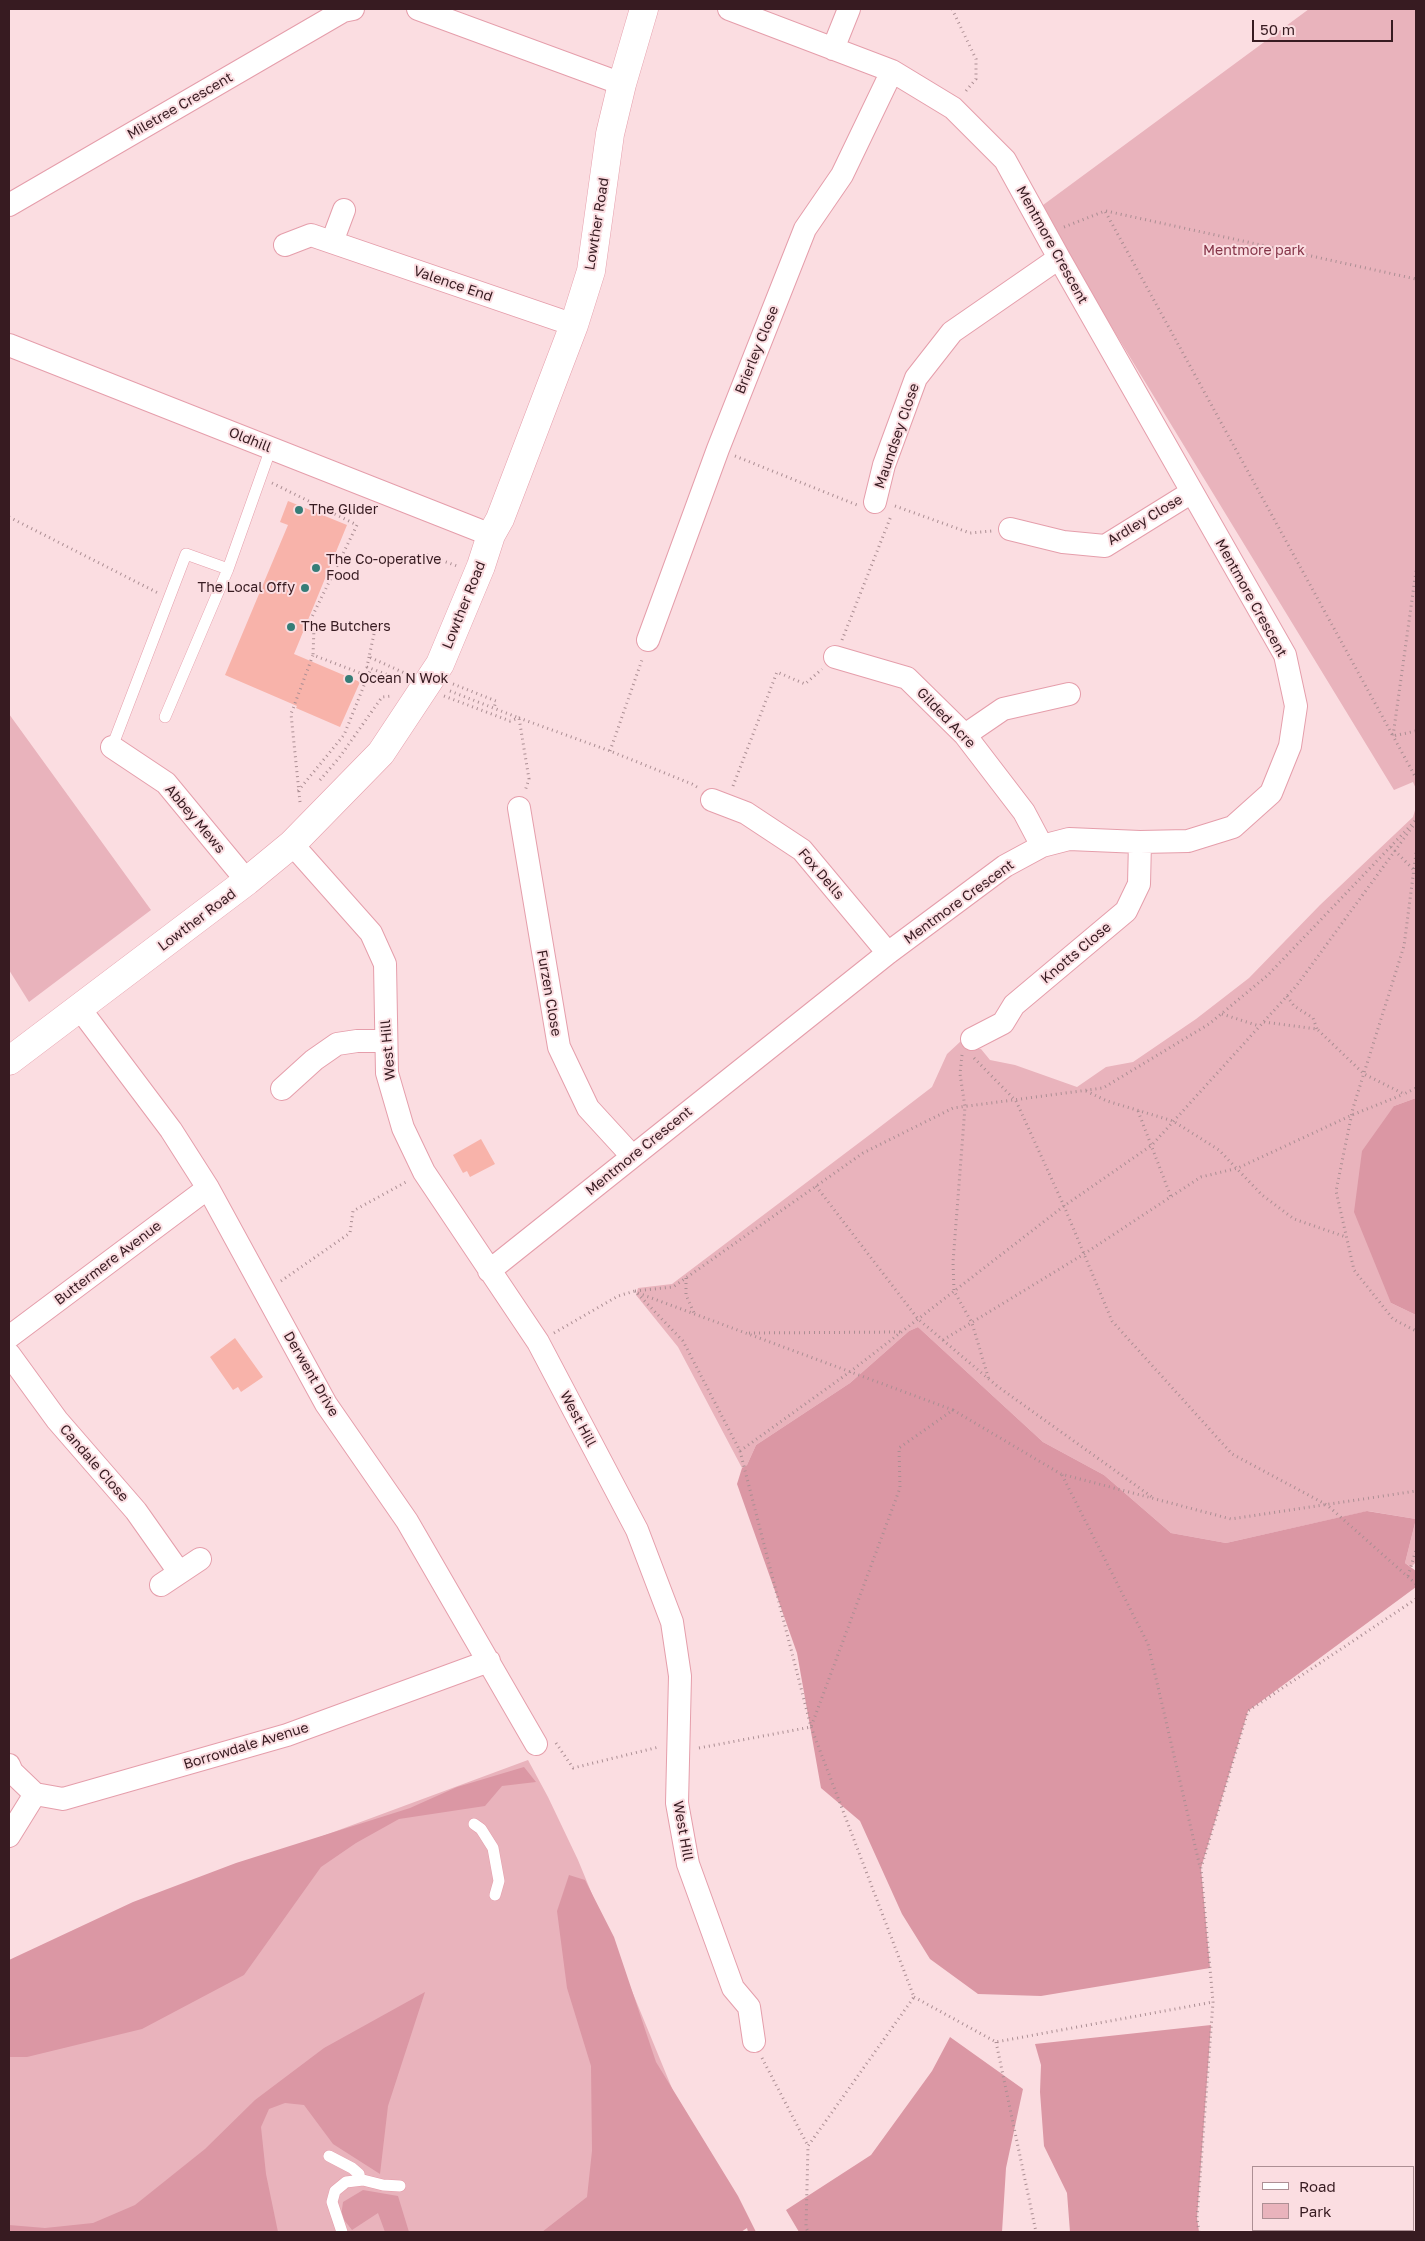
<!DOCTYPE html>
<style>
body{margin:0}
#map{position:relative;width:1425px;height:2241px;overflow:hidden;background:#fbdde1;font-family:"Golos Text",sans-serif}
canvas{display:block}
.frame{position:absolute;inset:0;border:10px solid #371b21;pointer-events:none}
.legend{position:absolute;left:1252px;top:2166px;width:162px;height:65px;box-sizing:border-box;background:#fbdde1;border:1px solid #ad8f94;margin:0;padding:6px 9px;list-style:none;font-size:15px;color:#371b21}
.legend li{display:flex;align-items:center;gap:10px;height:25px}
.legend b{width:25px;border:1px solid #ad8f94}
.scale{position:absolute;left:1252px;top:20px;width:141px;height:22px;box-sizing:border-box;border:2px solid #371b21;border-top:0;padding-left:6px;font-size:15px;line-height:18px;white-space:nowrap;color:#371b21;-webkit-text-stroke:4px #fbdde1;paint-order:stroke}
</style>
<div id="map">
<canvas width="1425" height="2241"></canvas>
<div class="frame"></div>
<ul class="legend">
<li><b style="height:6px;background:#fff"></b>Road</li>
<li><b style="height:14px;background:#e9b3bc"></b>Park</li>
</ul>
<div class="scale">50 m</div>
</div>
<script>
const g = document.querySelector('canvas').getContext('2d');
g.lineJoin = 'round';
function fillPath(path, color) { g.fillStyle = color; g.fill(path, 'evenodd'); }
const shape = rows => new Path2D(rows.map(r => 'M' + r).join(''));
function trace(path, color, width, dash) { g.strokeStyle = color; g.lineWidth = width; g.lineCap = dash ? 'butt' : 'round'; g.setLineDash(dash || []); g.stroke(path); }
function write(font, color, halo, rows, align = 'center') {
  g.font = font + ' "Golos Text",sans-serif'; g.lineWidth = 4; g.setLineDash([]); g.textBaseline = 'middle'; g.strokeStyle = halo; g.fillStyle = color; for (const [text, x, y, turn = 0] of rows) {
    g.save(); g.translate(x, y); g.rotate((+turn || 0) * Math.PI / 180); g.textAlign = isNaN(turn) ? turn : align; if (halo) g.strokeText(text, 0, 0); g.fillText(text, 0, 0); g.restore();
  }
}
const green = shape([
 [1309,9,1416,9,1416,789,1413,782,1394,790,1039,208],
 [9,714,151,910,29,1002,9,970],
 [1416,807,1416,1098,1394,1106,1391,1303,1416,1315,1416,1562,1411,1567,1405,1563,1416,1519,1368,1511,1226,1543,1171,1533,1104,1475,1043,1442,918,1327,909,1331,850,1383,756,1445,747,1465,742,1468,678,1347,636,1295,638,1288,672,1284,872,1133,932,1087,947,1054,961,1041,968,1048,981,1049,990,1060,1015,1065,1077,1087,1106,1067,1133,1062,1196,1019,1249,978,1320,905,1413,817],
 [528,1760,548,1797,578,1860,676,2098,737,2232,9,2232,9,1961,293,1847]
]);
const forest = shape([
 [1416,1098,1416,1315,1391,1303,1354,1212,1362,1151,1394,1106],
 [918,1327,1043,1442,1104,1475,1171,1533,1226,1543,1367,1511,1416,1519,1405,1563,1416,1571,1416,1587,1248,1711,1201,1868,1210,1968,1041,1996,978,1994,930,1959,902,1914,860,1821,821,1788,797,1653,737,1484,742,1468,747,1465,756,1445,850,1383,909,1331],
 [524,1767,536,1782,502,1786,485,1806,399,1819,356,1843,321,1867,244,1975,142,2029,27,2057,9,2057,9,1960,133,1902,236,1863,410,1808,457,1787],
 [569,1875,585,1880,614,1937,656,2062,738,2196,756,2232,748,2232,747,2228,741,2232,542,2232,587,2197,592,2151,591,2066,567,1988,557,1911],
 [425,1992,388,2106,380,2174,333,2144,304,2105,285,2103,269,2109,261,2127,266,2174,278,2232,9,2232,9,2225,45,2228,93,2223,135,2205,205,2149,255,2100,324,2048],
 [1211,2025,1197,2218,1199,2232,1070,2232,1067,2193,1044,2146,1040,2092,1041,2065,1035,2044],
 [950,2037,1023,2089,1006,2168,1002,2232,799,2232,786,2210,871,2155,932,2071],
 [363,2190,398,2196,409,2232,385,2232,378,2213,352,2230,341,2216,343,2202]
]);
const building = shape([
 [288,501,347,525,294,654,360,682,340,727,296,708,297,706,225,675,288,525,280,522],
 [481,1139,495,1164,470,1177,467,1171,463,1173,453,1155],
 [235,1338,263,1377,241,1392,238,1387,233,1390,210,1357]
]);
const path = shape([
 [952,9,976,59,976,79,965,92],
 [1106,211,1416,279],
 [1064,227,1105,211,1393,736,1416,731],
 [735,456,857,505],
 [272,483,357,525,310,621,314,628,313,655],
 [895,506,970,533,992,531],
 [9,517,158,593],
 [427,555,457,566],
 [1416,571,1393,736,1416,778],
 [374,634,369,657,407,674],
 [842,640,891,516],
 [369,657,367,667,404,681],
 [453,684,496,701,494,708],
 [450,691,519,718,529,779,525,791],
 [444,696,510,721,519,718,610,751,692,784,697,787],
 [610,751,643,657],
 [320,780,339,758,382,697,392,696],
 [733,786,777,672,805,684,822,669],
 [298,791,344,735,371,668],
 [300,802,291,714,313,655,368,676],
 [1391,847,1416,872],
 [1416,853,1404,946,1353,1108,1336,1191,1354,1270,1393,1319,1416,1331],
 [1287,996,1294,1006,1313,1018,1317,1029],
 [1222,1014,1259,1026],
 [1264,1022,1317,1029,1364,1074,1404,1094,1416,1088],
 [962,1055,960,1074,965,1107,953,1262,954,1291,972,1323,989,1380],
 [974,1058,1016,1101,1064,1206,1112,1321,1232,1454,1327,1505,1416,1584],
 [1086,1091,1107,1101,1173,1121,1219,1150,1262,1195,1294,1219,1346,1237],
 [1138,1111,1171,1197],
 [816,1186,918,1319,997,1386,1152,1497],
 [686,1278,686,1295,694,1313],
 [281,1281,350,1233,353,1211,406,1182],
 [635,1291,673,1287,863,1153,953,1108,1103,1088,1209,1024,1268,975,1416,820],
 [638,1293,953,1410],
 [554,1333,618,1296,635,1291,683,1341,740,1451,811,1727,914,1997,808,2146,806,2227,808,2232],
 [749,1333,901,1332],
 [943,1340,1084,1254,1201,1177,1238,1168,1352,1115,1404,1094],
 [740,1451,851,1371,1064,1206,1152,1145,1297,985,1413,826],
 [1062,1475,1148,1644,1200,1867],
 [1408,1576,1416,1550],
 [556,1743,573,1768,659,1747],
 [699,1748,811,1727,900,1488,899,1448,953,1410,1061,1474,1231,1519,1416,1491],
 [914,1997,996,2042,1213,2002],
 [996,2042,1036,2232],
 [762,2058,808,2146],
 [1199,2232,1197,2218,1213,2002,1201,1868,1248,1711,1416,1599]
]);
const service = shape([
 [165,717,228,569],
 [112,747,186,554,228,569,271,448],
 [474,1824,481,1829,493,1848,499,1881,495,1895],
 [329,2156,352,2168,359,2174,360,2180],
 [342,2232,332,2202,335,2191,346,2182,363,2180,383,2185,400,2186]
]);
const minor = shape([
 [418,9,622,84],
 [833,49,849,9],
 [9,205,343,11,353,9],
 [332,242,344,210],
 [285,245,311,235,574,325],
 [9,345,491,535],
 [875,502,884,465,916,378,952,332,1059,258],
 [1010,529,1063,542,1105,546,1192,492],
 [648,640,718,449,805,229,842,175,892,71],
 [835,657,907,678,965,735,1024,812,1042,846],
 [965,735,1003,709,1069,694],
 [112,747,166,783,247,881],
 [712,800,746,813,802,850,888,953],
 [519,808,559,1047,588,1108,632,1156],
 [292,844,371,933,385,964,387,1073,403,1128,424,1172,538,1342,637,1530,672,1622,680,1676,677,1803,688,1864,733,1988,749,2007,754,2041],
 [80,1009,171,1130,208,1188,326,1404,407,1521,536,1744],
 [972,1039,1003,1023,1014,1005,1126,911,1139,884,1140,842],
 [282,1089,314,1060,337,1044,357,1041,385,1041],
 [489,1271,888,953,1005,866,1042,846,1069,839,1140,842,1188,841,1233,827,1271,793,1290,746,1296,706,1285,655,1059,258,1005,160,953,108,892,71,729,9],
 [9,1337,208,1188],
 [9,1354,57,1420,136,1511,179,1572],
 [161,1585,200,1559],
 [9,1765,12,1772,35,1794,63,1799,287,1735,489,1661],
 [9,1836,35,1794]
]);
const tertiary = shape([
 [9,1061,247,881,292,844,381,753,440,664,481,566,491,535,500,519,574,325,591,271,610,134,622,84,644,9]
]);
const markers = [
 [299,510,5,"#367d77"],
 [316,568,5,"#367d77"],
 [305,588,5,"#367d77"],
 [291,627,5,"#367d77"],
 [349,679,5,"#367d77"]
];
const streetNames = [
 ["Miletree Crescent",180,106,-30],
 ["Lowther Road",597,224,-81],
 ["Mentmore Crescent",1052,245,61],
 ["Valence End",453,284,19],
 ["Brierley Close",757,350,-68],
 ["Maundsey Close",897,436,-71],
 ["Oldhill",250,440,22],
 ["Ardley Close",1145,520,-31],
 ["Mentmore Crescent",1251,598,61],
 ["Lowther Road",464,605,-68],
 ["Gilded Acre",946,718,46],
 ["Abbey Mews",195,819,50],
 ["Fox Dells",821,874,49],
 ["Mentmore Crescent",959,902,-36],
 ["Lowther Road",197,920,-37],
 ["Knotts Close",1076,953,-40],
 ["Furzen Close",549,993,80],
 ["West Hill",388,1050,-95],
 ["Mentmore Crescent",639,1151,-39],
 ["Buttermere Avenue",108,1263,-37],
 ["Derwent Drive",311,1374,60],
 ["West Hill",578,1419,62],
 ["Candale Close",94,1463,49],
 ["Borrowdale Avenue",246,1746,-17],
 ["West Hill",683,1831,80]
];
const parkNames = [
 ["Mentmore park",1254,251]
];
const poiNames = [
 ["The Glider",309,510],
 ["The Co-operative",326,560],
 ["Food",326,576],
 ["The Local Offy",295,588,"right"],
 ["The Butchers",301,627],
 ["Ocean N Wok",359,679]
];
fillPath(green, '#e9b3bc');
fillPath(forest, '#db97a4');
fillPath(building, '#f8b3aa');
trace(service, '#e59eab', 12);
trace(minor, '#e59eab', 24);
trace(tertiary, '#e59eab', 29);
trace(path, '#ab8e93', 3, [1, 4]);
trace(service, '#fff', 11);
trace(minor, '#fff', 22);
trace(tertiary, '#fff', 28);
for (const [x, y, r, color] of markers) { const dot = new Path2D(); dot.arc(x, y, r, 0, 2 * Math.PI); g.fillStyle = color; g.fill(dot); trace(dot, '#fbdde1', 2); }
write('14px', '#371b21', '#fbdde1', streetNames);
write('14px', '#843347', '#fbdde1', parkNames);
write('14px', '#371b21', '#fbdde1', poiNames, 'left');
</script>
